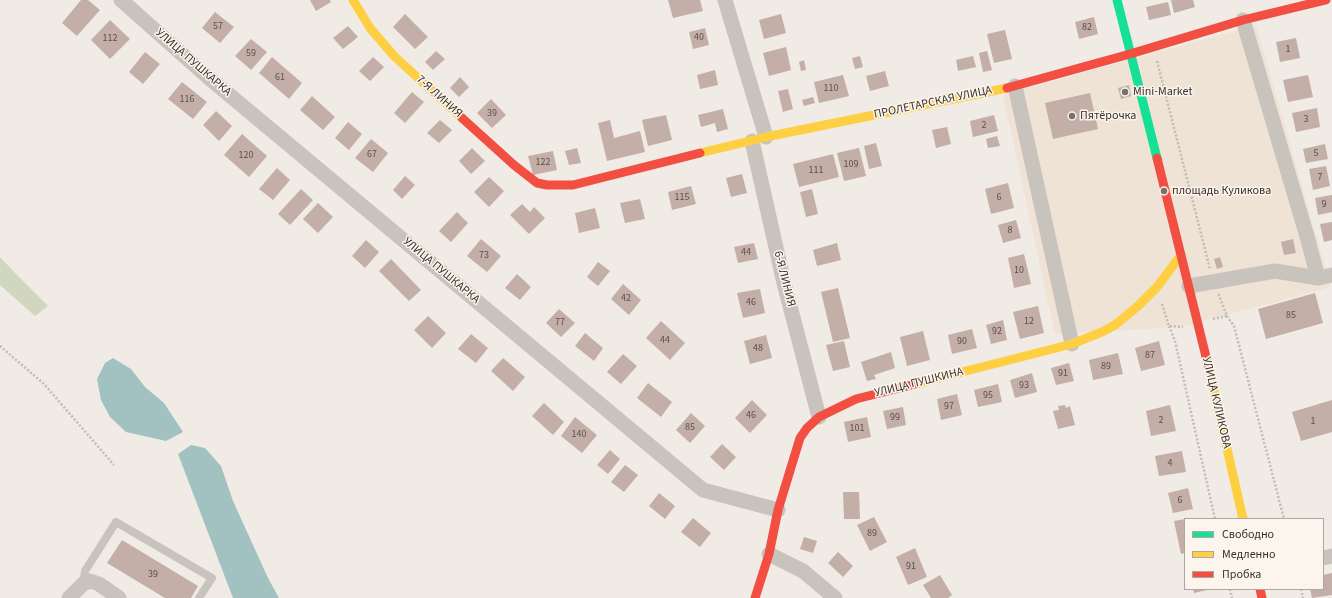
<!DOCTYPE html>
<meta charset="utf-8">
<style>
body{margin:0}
#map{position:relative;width:1332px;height:598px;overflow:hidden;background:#f0ebe5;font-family:"Source Sans 3",sans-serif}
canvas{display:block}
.legend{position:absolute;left:1184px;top:518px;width:140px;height:72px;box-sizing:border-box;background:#fbf5ee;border:1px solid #aea6a0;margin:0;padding:5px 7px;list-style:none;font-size:12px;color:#3b302b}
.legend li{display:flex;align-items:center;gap:8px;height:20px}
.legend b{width:20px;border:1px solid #aea6a0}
</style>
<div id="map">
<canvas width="1332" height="598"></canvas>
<ul class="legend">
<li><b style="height:5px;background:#16e098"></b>Свободно</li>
<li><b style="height:5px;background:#ffcf43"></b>Медленно</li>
<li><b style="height:5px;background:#f24e42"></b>Пробка</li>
</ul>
</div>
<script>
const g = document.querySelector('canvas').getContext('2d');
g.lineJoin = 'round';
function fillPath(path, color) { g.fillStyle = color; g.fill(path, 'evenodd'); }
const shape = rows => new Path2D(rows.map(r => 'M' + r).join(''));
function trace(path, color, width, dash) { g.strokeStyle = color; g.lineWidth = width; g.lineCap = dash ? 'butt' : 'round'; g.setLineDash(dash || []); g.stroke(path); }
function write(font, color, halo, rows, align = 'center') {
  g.font = font + ' "Source Sans 3",sans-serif'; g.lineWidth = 3; g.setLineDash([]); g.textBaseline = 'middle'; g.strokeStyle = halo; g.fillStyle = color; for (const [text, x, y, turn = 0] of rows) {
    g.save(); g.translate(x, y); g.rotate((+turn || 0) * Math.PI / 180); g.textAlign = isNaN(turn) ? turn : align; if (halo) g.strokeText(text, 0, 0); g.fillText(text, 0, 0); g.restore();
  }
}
const green = shape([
 [0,257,17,275,48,306,35,316,0,285]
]);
const plaza = shape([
 [1256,25,1331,287,1181,327,1055,334,1003,95]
]);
const water = shape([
 [113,358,131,369,145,387,164,403,183,432,166,441,126,432,110,417,101,400,97,379,105,363],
 [191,445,205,448,221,466,233,501,268,578,279,598,233,598,178,454]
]);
const building = shape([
 [81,0,88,0,100,10,77,36,62,23],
 [310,0,330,0,331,2,316,11],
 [668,0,700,0,703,11,673,18],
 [1171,0,1193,0,1195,7,1174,13],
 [1168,2,1171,15,1149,20,1146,7],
 [215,12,234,27,220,43,202,28],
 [405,14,428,37,415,49,393,27],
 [781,14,786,33,764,39,759,20],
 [1094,17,1098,34,1079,39,1075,22],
 [110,20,130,39,110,59,91,40],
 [348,26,358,37,343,49,333,38],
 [705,28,709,45,693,49,689,32],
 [1005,30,1012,59,994,63,987,34],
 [1296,38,1300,58,1280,62,1276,42],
 [251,39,267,52,251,70,235,56],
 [786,47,791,70,769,76,763,53],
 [436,51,445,59,433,70,425,62],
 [987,51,992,70,983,72,979,53],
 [145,52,160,64,143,84,129,72],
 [860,56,863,67,855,69,852,58],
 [973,56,976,67,958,71,956,60],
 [272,57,302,83,289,99,259,73],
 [373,57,384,67,370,81,359,71],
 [804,60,806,70,801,71,799,62],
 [715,70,718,85,700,89,697,75],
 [885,71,889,86,870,91,866,76],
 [843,75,849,96,819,103,814,82],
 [1308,75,1313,97,1288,102,1283,80],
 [460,77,469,87,459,97,450,88],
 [182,82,207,102,193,119,168,99],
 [1129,85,1131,96,1121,99,1118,88],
 [788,89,793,109,783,112,778,91],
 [412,92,424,102,405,123,394,113],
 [1090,93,1098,129,1053,139,1045,103],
 [312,96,335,117,323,130,300,110],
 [813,97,815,103,804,106,802,100],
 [491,99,506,115,492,128,477,113],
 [1317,108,1320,127,1296,132,1292,113],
 [723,109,728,129,717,132,715,123,701,127,698,115],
 [216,111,232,126,219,141,203,125],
 [666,115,672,140,648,146,642,120],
 [994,115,998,131,973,137,970,121],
 [440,120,452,130,439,143,427,133],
 [610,120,614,138,640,131,645,152,607,161,598,123],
 [348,122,362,134,349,150,335,138],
 [947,127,951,144,936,148,932,130],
 [242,134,267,156,249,177,224,155],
 [997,136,1000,146,988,148,986,139],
 [371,139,388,153,373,172,355,158],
 [876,143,882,166,869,169,864,146],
 [1325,144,1328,159,1306,163,1303,149],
 [472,148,485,161,471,174,459,161],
 [577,148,581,163,569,165,565,151],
 [859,148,866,176,844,181,837,153],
 [553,151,557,170,533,175,528,156],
 [833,154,839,177,799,187,793,164],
 [1326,166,1330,186,1313,190,1309,169],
 [277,168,290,180,273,200,259,189],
 [742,174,747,193,731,197,726,178],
 [405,176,415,185,402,199,393,190],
 [489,177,504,191,489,207,474,192],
 [1008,183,1014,208,991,214,985,189],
 [691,186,696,204,672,210,668,192],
 [301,189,313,200,290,225,278,214],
 [812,189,818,214,806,217,800,192],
 [1332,195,1332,212,1318,215,1315,198],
 [640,199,645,219,625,223,620,203],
 [318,203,333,217,318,233,303,219],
 [522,204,530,212,534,207,545,218,529,234,510,215],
 [595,208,600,228,579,233,575,213],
 [457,212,468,223,451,242,439,231],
 [1016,220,1021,238,1003,243,998,225],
 [1332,222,1332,240,1324,242,1320,224],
 [481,239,501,256,487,272,467,256],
 [1293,239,1296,253,1284,255,1281,242],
 [366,240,379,252,365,268,352,256],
 [754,243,758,259,738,263,734,247],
 [837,243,841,260,817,266,813,250],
 [1024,254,1031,284,1014,288,1008,258],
 [1220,257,1223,267,1217,269,1214,259],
 [391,259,421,290,409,301,379,271],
 [598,262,610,271,598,286,587,277],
 [517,274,531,287,520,300,505,288],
 [623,284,641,300,629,315,611,299],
 [838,288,850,338,833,342,821,292],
 [760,289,765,313,743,318,737,293],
 [1315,293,1323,323,1266,339,1258,309],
 [1038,306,1044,333,1020,339,1013,312],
 [559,309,575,323,561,337,546,323],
 [428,316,446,333,432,348,414,330],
 [1003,320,1007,340,991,344,986,325],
 [661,321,685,343,670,360,646,338],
 [972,329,977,348,952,354,948,335],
 [923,331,930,360,907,366,900,337],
 [585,333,603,348,594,361,575,346],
 [471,334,488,348,476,363,458,349],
 [766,335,772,358,750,364,744,341],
 [844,341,850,367,833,371,826,345],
 [1159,341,1165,365,1141,371,1135,348],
 [891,352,895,368,874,375,876,379,867,381,861,362],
 [1118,353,1123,374,1093,380,1089,360],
 [623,354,637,366,621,384,607,372],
 [503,358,525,377,513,391,491,371],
 [1069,363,1074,381,1056,385,1051,368],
 [1032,373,1037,392,1015,398,1010,380],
 [648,383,672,402,661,417,637,398],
 [998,384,1002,402,978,407,974,390],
 [957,394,962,415,941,420,937,399],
 [752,400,767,415,750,433,735,418],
 [1332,400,1332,432,1301,441,1292,412],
 [544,403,564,422,553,435,532,416],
 [1065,405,1066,408,1070,406,1075,425,1058,429,1053,411,1059,410,1058,406],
 [1170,405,1176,431,1151,436,1146,411],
 [903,407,906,425,887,429,883,411],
 [691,413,705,426,690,443,676,430],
 [575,417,597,435,582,453,561,436],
 [867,417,871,437,848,442,844,422],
 [722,444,736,457,724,470,710,457],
 [610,450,620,459,608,474,597,465],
 [1182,451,1186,472,1159,476,1155,456],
 [625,465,638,475,624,492,611,482],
 [1188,488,1193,509,1173,513,1168,493],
 [843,492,859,492,860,519,844,519],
 [659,493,675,506,665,519,649,506],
 [874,517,887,542,870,551,857,525],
 [693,518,711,533,700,547,681,532],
 [1185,519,1185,553,1181,554,1174,521],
 [804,537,817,541,813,553,800,549],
 [122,540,198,586,191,598,165,598,107,563],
 [915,548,927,577,908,585,896,557],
 [838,552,853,566,843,577,828,563],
 [1332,573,1332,595,1312,598,1310,589,1323,589,1323,575],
 [940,575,952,595,948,598,931,598,923,585],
 [1193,589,1206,589,1207,590,1194,593]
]);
const path = shape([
 [1157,61,1210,269],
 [1162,304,1169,326,1183,327],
 [1227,316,1234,326,1284,519],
 [1213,319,1227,316,1218,293],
 [1169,326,1175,341,1215,519],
 [0,346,44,384,114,465],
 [1230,589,1232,598],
 [1301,589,1303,598]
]);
const lane = shape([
 [83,584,85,571,116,522,212,578,199,598]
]);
const street = shape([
 [121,0,209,78,703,490,778,510],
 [725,0,766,137],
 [1243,20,1308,240,1318,278],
 [1015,86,1072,344],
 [752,141,784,283,819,417],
 [1189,286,1275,271,1318,278,1332,275],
 [769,554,803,571,835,598],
 [1323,558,1332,556],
 [69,598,83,584,90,581,99,584,119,598]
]);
const fast = shape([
 [1117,0,1157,158]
]);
const slow = shape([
 [353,0,370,28,394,56,462,118],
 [700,153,766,137,1007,88],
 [1209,369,1243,519],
 [915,384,1072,344,1102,332,1115,325,1138,306,1157,287,1181,255]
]);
const jam = shape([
 [1007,88,1130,54,1243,20,1326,0],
 [462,118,514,165,537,183,547,185,573,185,700,153],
 [1157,158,1209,369],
 [1260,589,1262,598],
 [755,598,769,554,778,510,800,438,807,428,819,417,856,399,915,384]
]);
const markers = [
 [1125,92,4,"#7a716c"],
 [1072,116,4,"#7a716c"],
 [1164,191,4,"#7a716c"]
];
const numberNames = [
 ["57",218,27],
 ["82",1087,28],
 ["40",699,38],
 ["112",110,39],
 ["1",1288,50],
 ["59",251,54],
 ["61",280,78],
 ["110",831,89],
 ["116",187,100],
 ["39",492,114],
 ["3",1306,120],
 ["2",984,126],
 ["5",1316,154],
 ["67",372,155],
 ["120",246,156],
 ["122",543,163],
 ["109",851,165],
 ["111",816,171],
 ["7",1320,178],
 ["115",682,198],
 ["6",999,198],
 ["9",1324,205],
 ["8",1010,231],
 ["44",746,253],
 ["73",484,256],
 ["10",1019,271],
 ["42",626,299],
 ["46",751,303],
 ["85",1291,316],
 ["12",1029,322],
 ["77",560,323],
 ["92",997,332],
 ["44",665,341],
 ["90",962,342],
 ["48",758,349],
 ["87",1150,356],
 ["89",1106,367],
 ["91",1063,374],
 ["93",1024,386],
 ["95",988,396],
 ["97",949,407],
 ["46",751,416],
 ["99",895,418],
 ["2",1161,421],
 ["1",1313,422],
 ["85",690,428],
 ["101",857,429],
 ["140",579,435],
 ["4",1170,464],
 ["6",1180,501],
 ["89",872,534],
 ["91",911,567],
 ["39",153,575]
];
const streetNames = [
 ["УЛИЦА ПУШКАРКА",193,63,41],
 ["7-Я ЛИНИЯ",439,97,42],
 ["ПРОЛЕТАРСКАЯ УЛИЦА",933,103,-12],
 ["УЛИЦА ПУШКАРКА",441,271,40],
 ["6-Я ЛИНИЯ",784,279,76],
 ["УЛИЦА ПУШКИНА",919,383,-14],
 ["УЛИЦА КУЛИКОВА",1216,403,77]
];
const poiNames = [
 ["Mini-Market",1133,92],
 ["Пятёрочка",1080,116],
 ["площадь Куликова",1172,191]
];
fillPath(green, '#d1d6bf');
fillPath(plaza, '#eee3d5');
fillPath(water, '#a1c2c1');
fillPath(building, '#c3afa7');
trace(path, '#c2bbb6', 2.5, [2, 2]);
trace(lane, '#c9c3be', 8);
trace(street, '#c9c3be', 15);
trace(fast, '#16e098', 9);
trace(slow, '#ffcf43', 9);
trace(jam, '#f24e42', 9);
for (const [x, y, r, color] of markers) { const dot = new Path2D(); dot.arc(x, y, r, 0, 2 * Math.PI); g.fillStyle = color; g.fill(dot); trace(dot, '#fbf5ee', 1.5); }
write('10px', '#5d504a', null, numberNames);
write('12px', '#3b302b', '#fbf5ee', streetNames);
write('12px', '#3b302b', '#fbf5ee', poiNames, 'left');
</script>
